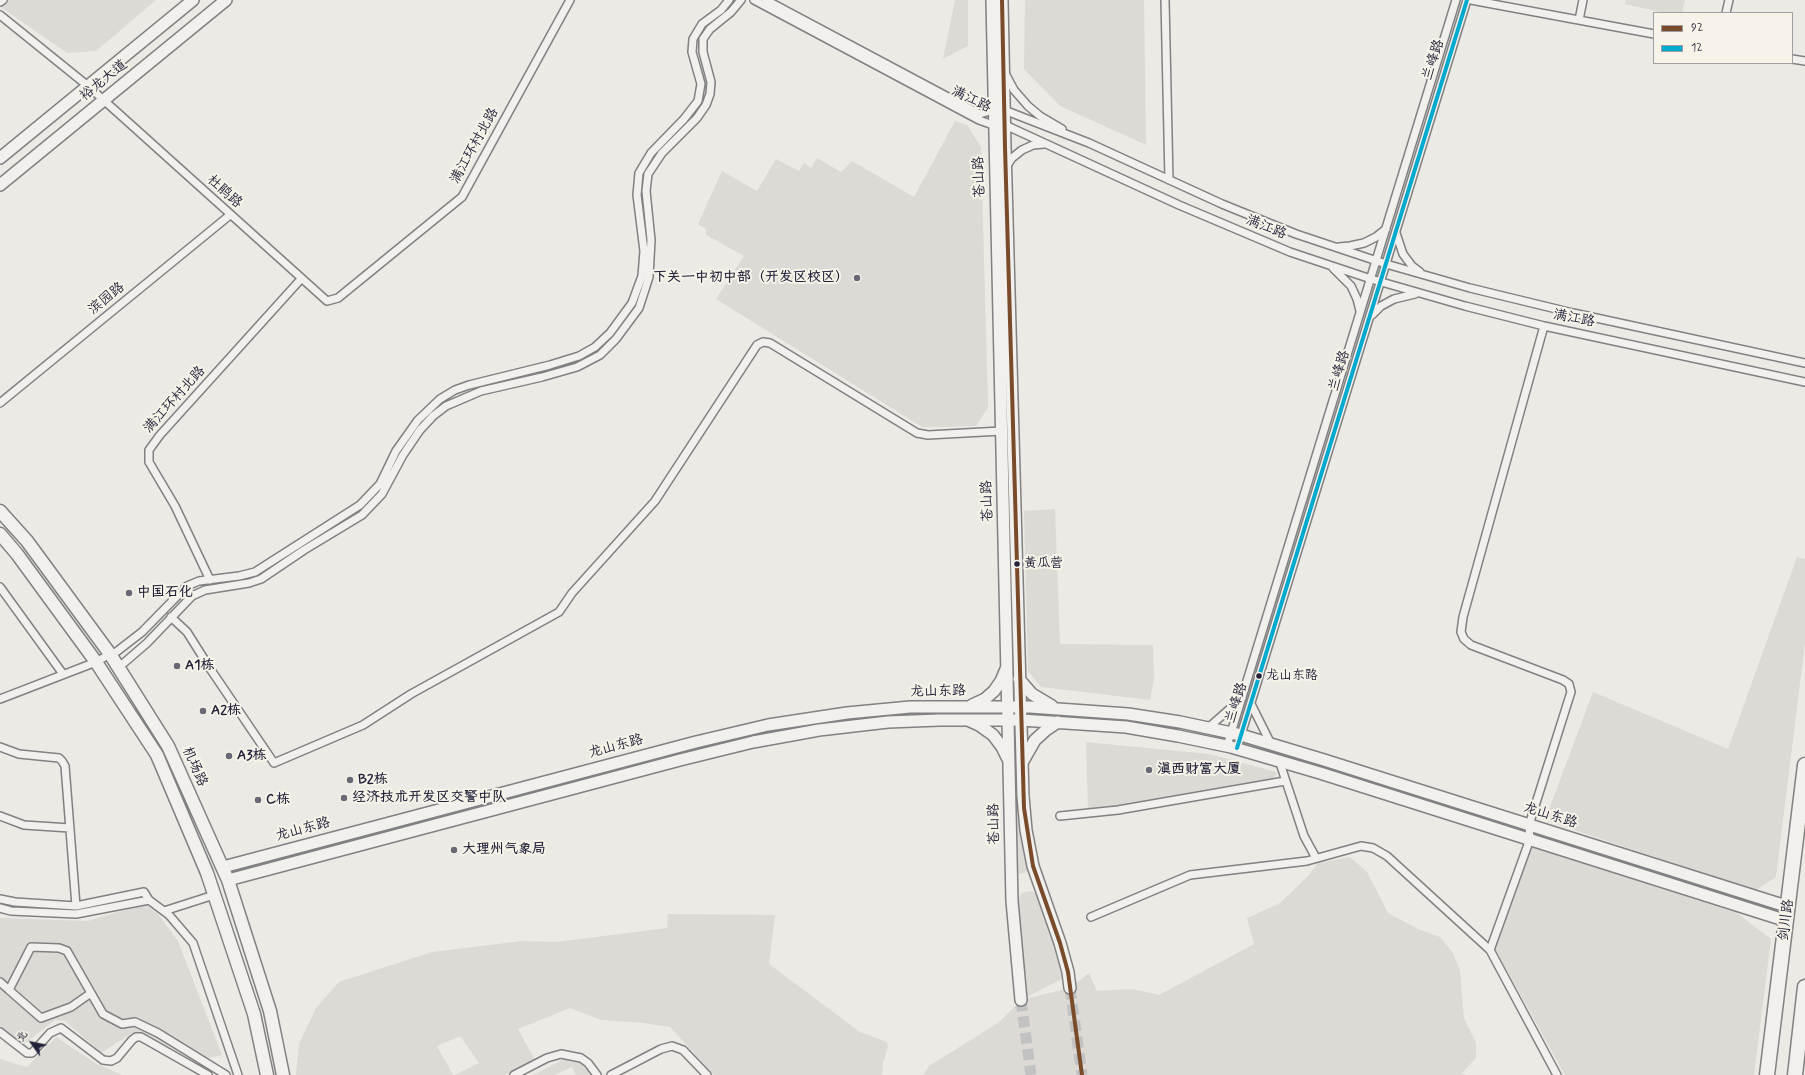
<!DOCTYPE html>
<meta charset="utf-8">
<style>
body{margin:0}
#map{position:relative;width:1805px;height:1075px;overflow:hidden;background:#ebeae4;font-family:Mynerve,"LXGW WenKai TC",sans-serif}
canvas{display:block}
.legend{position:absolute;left:1653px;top:12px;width:140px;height:52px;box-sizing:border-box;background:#f7f3e8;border:1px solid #a29fa3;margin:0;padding:5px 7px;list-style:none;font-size:12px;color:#22223b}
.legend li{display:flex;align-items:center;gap:8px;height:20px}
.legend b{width:20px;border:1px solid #a29fa3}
.north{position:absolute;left:12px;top:1023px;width:40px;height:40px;-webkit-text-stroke:3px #f7f3e8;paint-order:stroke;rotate:303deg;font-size:11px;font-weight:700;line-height:16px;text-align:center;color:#22223b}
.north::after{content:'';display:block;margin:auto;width:14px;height:18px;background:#22223b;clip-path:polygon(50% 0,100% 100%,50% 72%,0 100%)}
</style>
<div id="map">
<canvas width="1805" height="1075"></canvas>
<ul class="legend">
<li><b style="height:5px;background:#7a4b2a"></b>92</li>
<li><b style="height:5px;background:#00a9ce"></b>12</li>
</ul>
<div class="north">北</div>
</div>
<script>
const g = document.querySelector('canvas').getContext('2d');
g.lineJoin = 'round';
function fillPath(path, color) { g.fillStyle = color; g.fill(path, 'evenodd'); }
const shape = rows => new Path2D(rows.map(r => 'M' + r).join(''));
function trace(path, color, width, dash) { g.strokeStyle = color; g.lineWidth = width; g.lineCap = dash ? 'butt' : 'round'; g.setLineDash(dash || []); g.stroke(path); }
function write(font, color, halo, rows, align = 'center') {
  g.font = font + ' Mynerve,"LXGW WenKai TC",sans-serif'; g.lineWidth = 4; g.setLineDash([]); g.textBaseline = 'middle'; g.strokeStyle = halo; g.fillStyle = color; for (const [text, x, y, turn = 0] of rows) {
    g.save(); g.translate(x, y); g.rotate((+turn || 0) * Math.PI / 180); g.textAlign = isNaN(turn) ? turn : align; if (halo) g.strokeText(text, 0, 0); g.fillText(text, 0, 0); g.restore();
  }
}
const built = shape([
 [9,0,156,0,96,51,67,53,1,7],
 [955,0,968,0,968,46,943,59],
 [1025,0,1144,0,1146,145,1060,106,1024,69],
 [1626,0,1685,0,1682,13,1665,13,1625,4],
 [955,121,967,125,981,147,988,407,976,426,922,427,716,299,744,256,706,235,706,229,698,224,722,171,757,191,776,159,799,171,804,163,811,168,817,158,841,172,852,161,914,197],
 [1055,509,1060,644,1153,645,1154,678,1150,700,1041,687,1028,671,1024,511],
 [1797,557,1805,559,1805,643,1776,877,1754,891,1545,820,1593,692,1728,749],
 [1086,742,1209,754,1277,772,1276,775,1273,779,1144,804,1088,811],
 [1532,847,1737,913,1771,939,1754,1075,1565,1075,1495,949],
 [145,904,158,914,178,941,222,1055,195,1061,149,1036,132,1033,101,1053,65,1021,55,1020,24,1044,20,1044,0,1027,0,918,88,921]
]);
const green = shape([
 [915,208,929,208,945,218,947,275,937,291,904,292,874,273],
 [864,292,987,369,988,407,976,426,932,427,823,358],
 [1013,763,1017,764,1029,869,1028,872,1019,874,1017,873],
 [1350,857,1367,872,1388,913,1418,929,1440,937,1453,953,1460,970,1464,1018,1476,1043,1476,1058,1462,1073,1466,1075,923,1075,929,1066,998,1023,1021,1000,1070,988,1089,973,1097,991,1132,989,1159,995,1254,944,1247,918,1280,903,1308,876,1318,863],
 [1030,891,1035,893,1037,897,1058,954,1064,978,1027,997,1023,968,1017,901,1022,893],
 [668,914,775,915,769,964,860,1032,887,1042,888,1047,883,1063,882,1075,714,1075,670,1027,643,1023,601,1020,570,1008,518,1029,535,1060,505,1075,455,1075,479,1063,460,1036,437,1046,453,1075,296,1075,299,1044,316,1008,339,982,432,952,522,941,556,942,667,928],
 [56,1037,97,1064,122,1075,0,1075,0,1059,27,1067],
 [568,1057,586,1064,592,1075,576,1075,572,1067,555,1075,533,1075]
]);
const secondaryTunnel = shape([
 [1070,988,1082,1075],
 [1021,1000,1031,1075]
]);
const street = shape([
 [754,0,979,120,993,125,1005,125,1179,205,1290,252,1371,279,1465,306,1544,326,1805,382],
 [766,0,980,114,993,110,1004,110,1089,143,1222,204,1296,234,1386,264,1470,288,1573,313,1805,363],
 [1165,0,1169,180],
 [1471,0,1654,34],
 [0,2,3,0],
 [1726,13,1729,0],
 [0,15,88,86,327,301,338,298,462,197,570,0],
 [1579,20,1583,0],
 [1792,59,1805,61],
 [1006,75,1014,90,1028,106,1040,116,1062,129],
 [1006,167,1012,158,1022,150,1033,145,1044,144],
 [1396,233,1403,254,1412,266,1420,272],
 [1339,247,1350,246,1364,243,1376,237,1386,229],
 [1333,268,1351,286,1357,299,1360,311],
 [1372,315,1381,306,1394,299,1415,294],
 [0,403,230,215],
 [210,580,175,506,149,462,149,450,160,435,301,279],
 [0,587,63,674],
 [171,617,187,632,211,670,274,763,363,725,411,694,559,612,572,593,655,501,757,345,763,342,770,343,917,433,928,435,1001,431],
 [111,656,142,632,187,586,199,581,239,576,255,572,360,505,380,484,396,451,418,420,440,399,455,390,469,385,550,365,579,356,595,347,610,333,632,303,642,276,644,251,637,195,639,173,651,153,684,119,698,101,701,84,692,52,693,39,702,24,721,10,729,0],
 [118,668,147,643,192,596,205,590,249,583,261,579,304,550,362,515,382,494,403,455,420,430,433,416,446,406,481,391,542,377,577,367,600,355,616,339,639,308,649,277,651,240,646,191,648,174,662,153,697,118,706,105,710,94,711,82,703,52,703,39,710,29,731,12,741,0],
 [0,699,96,662,110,654],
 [1251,704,1271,744],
 [1208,728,1242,698],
 [1227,746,1456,0],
 [0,747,19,754,59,758,62,761,65,766,76,906,144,892,149,900,169,915,193,943,238,1075],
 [1237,748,1467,0],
 [1279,760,1304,836,1316,858],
 [0,816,24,825,70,828],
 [1060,816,1118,810,1285,781],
 [0,899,15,902,76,906],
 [0,908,11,911,76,914,149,900],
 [164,911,214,895],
 [1091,917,1190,875,1307,861,1361,846,1373,848,1387,856,1490,950,1557,1075],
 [1490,950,1530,839,1529,825,1571,692,1569,684,1563,680,1471,645,1464,639,1461,632,1463,617,1544,326],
 [0,982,9,990,31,947,59,948,67,951,103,1014,122,1024,135,1022,158,1033,226,1075],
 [9,990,41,1018,71,1007,91,993],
 [0,1032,27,1053,32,1053,50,1033,61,1028,103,1060,111,1061,117,1058,132,1040,136,1037,141,1037,208,1075],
 [514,1075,547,1058,561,1054,581,1058,588,1063,597,1075],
 [611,1075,661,1049,672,1046,683,1050,707,1075]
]);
const secondary = shape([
 [992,0,1012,901,1021,1000],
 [1002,0,1005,147,1023,796,1026,830,1033,866,1060,943,1068,972,1070,988],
 [0,158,193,0],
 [0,185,226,0],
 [1019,679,1032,694,1052,706],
 [972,705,985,699,994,691,1001,681,1006,669],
 [970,721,979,725,993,735,1002,747,1008,759],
 [1023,761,1035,740,1046,730,1058,722],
 [223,867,696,742,768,725,847,713,910,707,1030,707,1128,714,1180,722,1241,735,1324,760,1789,907],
 [228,880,680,760,753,742,819,730,888,722,939,720,1021,720,1126,727,1178,736,1231,747,1320,773,1787,921]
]);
const primary = shape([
 [0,511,27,541,110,654,168,746,228,880,270,1011,283,1075],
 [0,534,17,554,96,662,157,755,207,873,254,1014,267,1075]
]);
const highway = shape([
 [1767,1075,1805,765],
 [1795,1075,1805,987]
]);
const bus1 = shape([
 [1002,0,1005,147,1024,808,1033,866,1060,943,1068,972,1082,1075]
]);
const bus2 = shape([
 [1237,748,1467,0]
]);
const markers = [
 [857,278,4,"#686876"],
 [1017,564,3.5,"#22223b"],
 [129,593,4,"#686876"],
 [177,666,4,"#686876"],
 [1259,676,3.5,"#22223b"],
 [203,711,4,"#686876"],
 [229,756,4,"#686876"],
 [1149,770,4,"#686876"],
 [350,780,4,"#686876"],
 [344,798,4,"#686876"],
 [258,800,4,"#686876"],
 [454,850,4,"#686876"]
];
const busNames = [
 ["黄瓜营",1024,564],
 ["龙山东路",1266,676]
];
const streetNames = [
 ["兰峰路",1434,60,-72],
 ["裕龙大道",104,81,-39],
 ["满江路",971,100,26],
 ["满江环村北路",475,146,-61],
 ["苍山路",980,177,-92],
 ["杜鹃路",224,192,42],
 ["满江路",1266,228,22],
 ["滨园路",107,299,-39],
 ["满江路",1574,319,11],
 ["兰峰路",1340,371,-73],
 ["满江环村北路",175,400,-48],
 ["苍山路",988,501,-92],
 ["龙山东路",938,692,-1],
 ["兰峰路",1237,703,-72],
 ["龙山东路",616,747,-15],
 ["机场路",194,767,66],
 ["龙山东路",1550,816,18],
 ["苍山路",995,824,-91],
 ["龙山东路",303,830,-15],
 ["剑川路",1787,920,-83]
];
const poiNames = [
 ["下关一中初中部（开发区校区）",849,278,"right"],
 ["中国石化",137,593],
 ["A1栋",185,666],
 ["A2栋",211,711],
 ["A3栋",237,756],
 ["滇西财富大厦",1157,770],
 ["B2栋",358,780],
 ["经济技术开发区交警中队",352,798],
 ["C栋",266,800],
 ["大理州气象局",462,850]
];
fillPath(built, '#dcdad5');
fillPath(green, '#dddad5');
trace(secondaryTunnel, '#c3c2c2', 11, [11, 5.5]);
trace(street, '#818083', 10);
trace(secondary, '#818083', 14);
trace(primary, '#818083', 15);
trace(highway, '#818083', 17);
trace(street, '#f1f0ec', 7);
trace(secondary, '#f1f0ec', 11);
trace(primary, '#f1f0ec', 12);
trace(highway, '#f1f0ec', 14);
trace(bus1, '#7a4b2a', 4);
trace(bus2, '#00a9ce', 4);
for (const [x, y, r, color] of markers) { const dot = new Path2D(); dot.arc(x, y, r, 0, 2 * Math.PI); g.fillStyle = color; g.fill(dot); trace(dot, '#f7f3e8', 1.5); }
write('13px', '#22223b', '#f7f3e8', busNames, 'left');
write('14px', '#22223b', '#f7f3e8', streetNames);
write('bold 14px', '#22223b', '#f7f3e8', poiNames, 'left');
</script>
